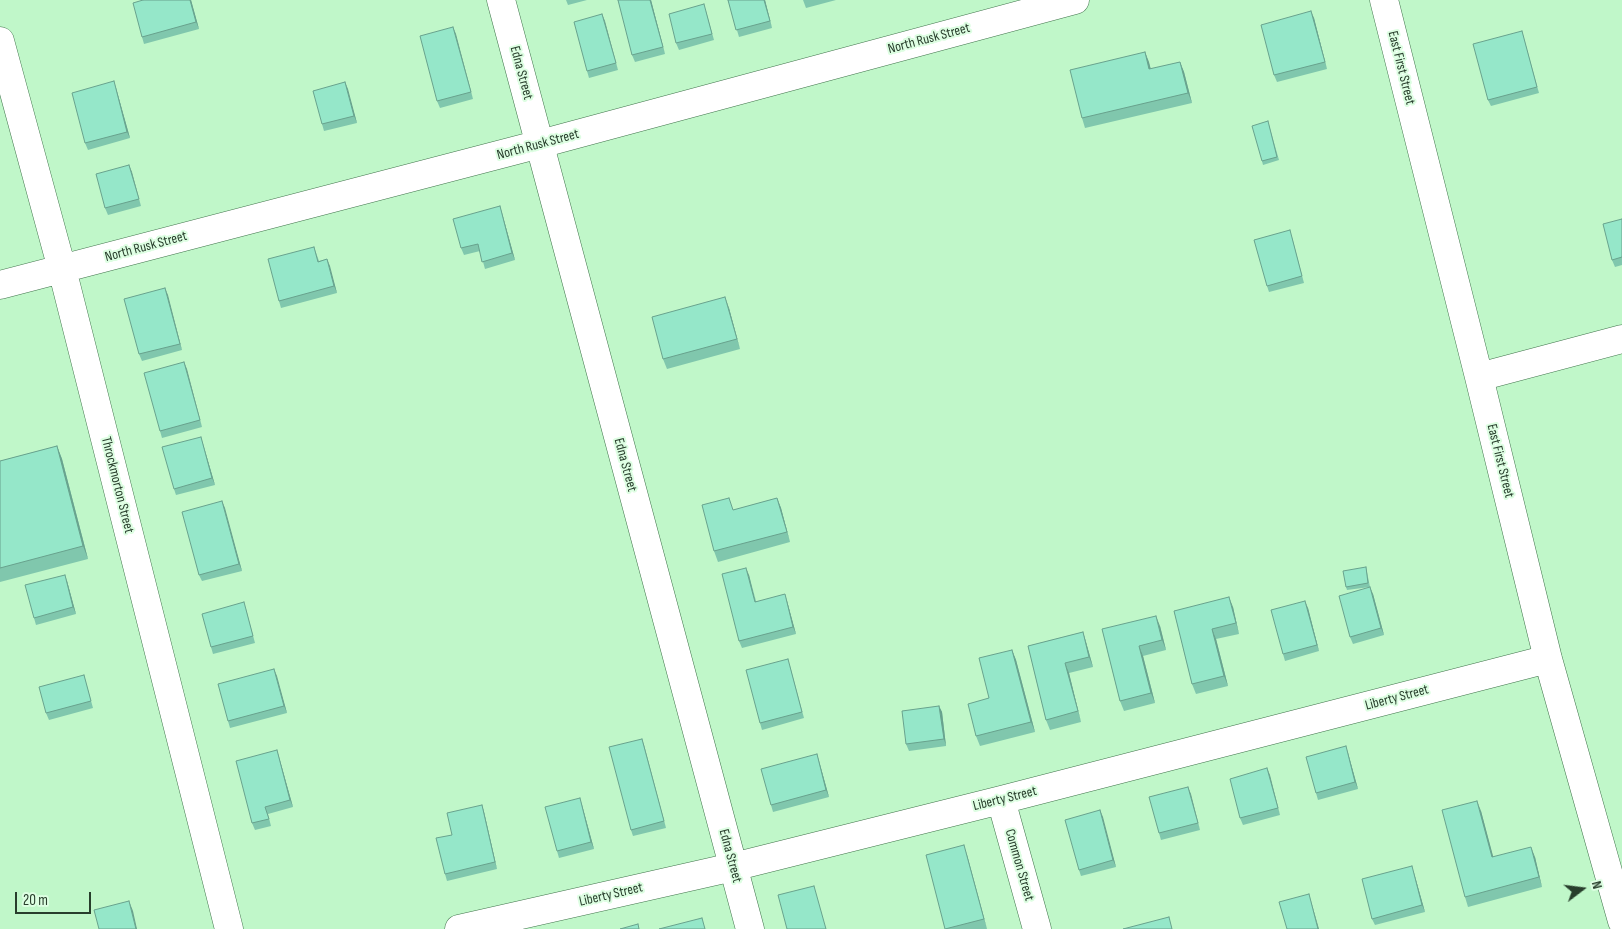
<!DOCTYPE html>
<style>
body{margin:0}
#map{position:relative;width:1622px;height:929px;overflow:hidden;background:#c0f7c9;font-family:"Sofia Sans Condensed",sans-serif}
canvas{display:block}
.north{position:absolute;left:1557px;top:864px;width:50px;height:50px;-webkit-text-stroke:4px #ddfee2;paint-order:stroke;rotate:75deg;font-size:14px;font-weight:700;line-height:20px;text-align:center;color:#283e2c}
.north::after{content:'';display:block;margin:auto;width:18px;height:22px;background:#283e2c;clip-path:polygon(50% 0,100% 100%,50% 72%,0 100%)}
.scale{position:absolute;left:15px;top:892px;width:76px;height:22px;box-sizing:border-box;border:2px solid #283e2c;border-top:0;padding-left:6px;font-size:15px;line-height:18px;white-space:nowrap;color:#283e2c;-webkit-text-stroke:4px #ddfee2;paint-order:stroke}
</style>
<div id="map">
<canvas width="1622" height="929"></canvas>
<div class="north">N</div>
<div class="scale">20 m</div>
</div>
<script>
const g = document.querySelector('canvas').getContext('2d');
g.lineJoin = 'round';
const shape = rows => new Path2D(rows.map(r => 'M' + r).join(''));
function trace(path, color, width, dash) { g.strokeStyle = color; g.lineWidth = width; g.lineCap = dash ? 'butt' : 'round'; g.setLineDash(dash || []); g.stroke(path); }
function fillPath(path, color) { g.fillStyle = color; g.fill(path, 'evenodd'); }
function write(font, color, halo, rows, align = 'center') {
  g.font = font + ' "Sofia Sans Condensed",sans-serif'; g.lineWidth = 4; g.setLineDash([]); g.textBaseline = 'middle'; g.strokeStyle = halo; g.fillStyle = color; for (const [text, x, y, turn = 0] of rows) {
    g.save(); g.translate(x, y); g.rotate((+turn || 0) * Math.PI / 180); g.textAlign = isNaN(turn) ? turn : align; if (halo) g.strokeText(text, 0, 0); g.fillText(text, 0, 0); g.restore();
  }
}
const minor = shape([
 [501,0,750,929],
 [1384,0,1479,377,1548,659,1622,921],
 [0,41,62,269,229,929],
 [0,285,540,144,1075,0],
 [1479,377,1622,339],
 [1001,800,1037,929],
 [459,929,733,867,1001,800,1548,659]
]);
const wall = shape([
 [143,0,191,0,199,29,144,44,142,37],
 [566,0,587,0,568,5],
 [651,0,665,54,635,62,632,55],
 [728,0,765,0,772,28,739,37],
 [803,0,836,0,806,8],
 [706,11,714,40,679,50,676,43],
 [602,14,618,70,589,78,587,71],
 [1314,18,1327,69,1277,82,1274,75],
 [453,27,473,99,440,108,437,101],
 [1522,31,1539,93,1491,106,1488,100],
 [1145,52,1151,69,1180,62,1184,72,1192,103,1085,128,1082,118],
 [345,82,357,123,324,131,322,124],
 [116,88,130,138,88,150,85,143],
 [1269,125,1279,160,1263,165,1262,161],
 [129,165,141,206,108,215,105,208],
 [500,206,515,260,485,269,480,251,464,255,461,248],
 [1622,219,1622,265,1615,267,1612,260],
 [1292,237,1304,283,1269,292,1267,286],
 [314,247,319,261,327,259,337,293,281,308,279,301],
 [165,288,182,350,142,361,139,354],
 [729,308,740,349,667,369,663,359],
 [184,362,202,427,162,438,160,431],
 [201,437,215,485,176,495,174,489],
 [57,446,62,459,88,559,0,582,0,461],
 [777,498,781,508,790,542,718,562,714,551,734,510],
 [222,501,242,571,202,581,199,575],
 [1366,567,1370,587,1347,590,1346,587],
 [749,575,756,601,787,601,796,634,742,648,739,641],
 [67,581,76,614,36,625,34,618],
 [1373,594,1384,635,1353,644,1350,637],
 [1233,607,1239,634,1216,639,1228,686,1196,694,1192,684,1174,611],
 [1308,608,1319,651,1285,661,1283,654],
 [246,609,255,643,213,654,211,647],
 [1160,626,1166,650,1143,656,1155,703,1124,711,1120,701,1102,629],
 [1083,632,1086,642,1093,667,1069,673,1081,722,1050,730,1046,720,1028,646],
 [1012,650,1016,660,1035,732,980,746,976,736,989,698],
 [790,666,804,718,762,730,760,723],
 [274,669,287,713,230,728,228,721],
 [84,675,93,708,49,720,46,713],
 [939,706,942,712,946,746,909,751,906,744],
 [642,739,666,828,633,836,631,830],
 [277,750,293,807,268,814,271,826,255,830,252,823],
 [1348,753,1358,789,1318,800,1316,793],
 [817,754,829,797,773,812,771,805],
 [1267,768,1280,815,1243,825,1240,818],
 [1188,787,1200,830,1161,840,1159,833],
 [482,805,484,812,497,869,447,881,445,874],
 [582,805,594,849,559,858,557,851],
 [1100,810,1116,867,1081,876,1079,870],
 [1481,811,1493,857,1535,857,1542,887,1468,907,1465,897],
 [967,855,987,929,945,929],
 [1414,873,1425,912,1375,925,1372,919]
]);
const shadedWall = shape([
 [190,0,191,0,199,29,196,22],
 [650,0,651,0,665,54,663,47],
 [764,0,765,0,772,28],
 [1311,11,1314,18,1327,69,1325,62],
 [602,14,605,21,618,70],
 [453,27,456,34,473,99,471,92],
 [1145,52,1149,62,1153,79,1149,69],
 [1180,62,1184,72,1192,103,1188,93],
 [114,81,116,88,130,138,127,132],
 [345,82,348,89,357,123,354,116],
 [129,165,132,172,141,206,139,199],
 [500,206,502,213,515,260,512,253],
 [327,259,330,266,337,293,334,286],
 [165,288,168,295,182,350,180,344],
 [725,297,729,308,740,349,737,339],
 [184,362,187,369,202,427,200,420],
 [201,437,203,444,215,485,212,478],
 [57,446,62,459,88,559,83,546],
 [777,498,781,508,790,542,787,532],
 [222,501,225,508,242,571,239,564],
 [746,568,749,575,757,609,755,602],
 [65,575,67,581,76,614,73,607],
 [1370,587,1373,594,1384,635,1381,628],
 [785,594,787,601,796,634,793,627],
 [1229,597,1233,607,1239,634,1236,623],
 [1305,601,1308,608,1319,651,1317,645],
 [1156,616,1160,626,1166,650,1162,640],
 [1212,629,1216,639,1228,686,1224,676],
 [1083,632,1086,642,1093,667,1089,657],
 [1139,646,1143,656,1155,703,1151,693],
 [1012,650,1016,660,1035,732,1031,722],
 [1065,663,1069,673,1081,722,1078,711],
 [274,669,277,676,287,713,284,706],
 [939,706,942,712,946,746,944,739],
 [642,739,644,745,666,828,664,821],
 [1346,746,1348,753,1358,789,1355,782],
 [277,750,279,757,293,807,290,800],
 [817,754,819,761,829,797,826,790],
 [1267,768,1270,775,1280,815,1278,808],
 [1188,787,1191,794,1200,830,1198,823],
 [580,798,582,805,594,849,591,842],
 [1477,801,1481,811,1496,867,1492,857],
 [482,805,484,812,497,869,495,862],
 [1100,810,1103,817,1116,867,1113,860],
 [964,845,967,855,987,929,984,919],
 [1531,847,1535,857,1542,887,1539,877],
 [1412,866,1414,873,1425,912,1422,905],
 [1309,894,1319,929,1318,929],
 [129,901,133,911,137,929,136,929]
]);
const building = shape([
 [143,0,190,0,196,22,142,37,133,3,143,0],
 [618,0,650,0,663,47,632,55,618,0],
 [728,0,764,0,770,21,736,30,728,0],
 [704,4,712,34,676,43,669,14,704,4],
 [1311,11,1325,62,1274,75,1261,25,1311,11],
 [602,14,616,63,587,71,574,22,602,14],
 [453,27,471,92,437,101,420,36,453,27],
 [1522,31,1537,87,1488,100,1473,44,1522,31],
 [1145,52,1149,69,1180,62,1188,93,1082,118,1070,70,1145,52],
 [114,81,127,132,85,143,72,93,114,81],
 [345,82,354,116,322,124,313,91,345,82],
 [1268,121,1277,157,1262,161,1252,126,1268,121],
 [129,165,139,199,105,208,96,174,129,165],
 [500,206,512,253,482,262,478,244,461,248,453,219,500,206],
 [1622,219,1622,257,1612,260,1603,224,1622,219],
 [1290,230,1302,276,1267,286,1254,240,1290,230],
 [314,247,318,262,327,259,334,286,279,301,268,259,314,247],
 [165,288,180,344,139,354,124,299,165,288],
 [725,297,737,339,663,359,652,317,725,297],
 [184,362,200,420,160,431,144,373,184,362],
 [201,437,212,478,174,489,162,447,201,437],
 [57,446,83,546,0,568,0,461,57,446],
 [729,498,733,510,777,498,787,532,714,551,702,505,729,498],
 [222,501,239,564,199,575,182,512,222,501],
 [1366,567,1368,583,1346,587,1343,571,1366,567],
 [746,568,755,602,785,594,793,627,739,641,722,574,746,568],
 [65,575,73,607,34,618,25,585,65,575],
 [1370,587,1381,628,1350,637,1339,596,1370,587],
 [1229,597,1236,623,1212,629,1224,676,1192,684,1174,611,1229,597],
 [1305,601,1317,645,1283,654,1271,610,1305,601],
 [244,602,253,636,211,647,202,614,244,602],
 [1156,616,1162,640,1139,646,1151,693,1120,701,1102,629,1156,616],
 [1083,632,1089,657,1065,663,1078,711,1046,720,1028,646,1083,632],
 [1012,650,1031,722,976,736,968,704,989,698,979,658,1012,650],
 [788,659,802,712,760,723,746,670,788,659],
 [274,669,284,706,228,721,218,684,274,669],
 [84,675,91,701,46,713,39,687,84,675],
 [939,706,944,739,906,744,902,711,939,706],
 [642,739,664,821,631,830,609,747,642,739],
 [1346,746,1355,782,1316,793,1306,757,1346,746],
 [277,750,290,800,265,807,269,819,252,823,236,761,277,750],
 [817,754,826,790,771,805,761,769,817,754],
 [1267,768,1278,808,1240,818,1230,779,1267,768],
 [1188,787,1198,823,1159,833,1149,797,1188,787],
 [580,798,591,842,557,851,545,807,580,798],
 [1477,801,1492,857,1531,847,1539,877,1465,897,1442,810,1477,801],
 [482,805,495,862,445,874,436,838,452,835,447,813,482,805],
 [1100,810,1113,860,1079,870,1065,820,1100,810],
 [964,845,984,919,945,929,926,855,964,845],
 [1412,866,1422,905,1372,919,1362,879,1412,866],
 [814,886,826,929,787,929,778,895,814,886],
 [1309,894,1318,929,1287,929,1279,902,1309,894],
 [129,901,136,929,99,929,94,910,129,901],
 [1169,917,1172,929,1123,929,1169,917],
 [702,918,705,929,659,929,702,918],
 [638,924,639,929,620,929,638,924]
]);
const streetNames = [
 ["North Rusk Street",929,39,-15],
 ["East First Street",1401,68,76],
 ["Edna Street",521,73,75],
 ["North Rusk Street",538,145,-15],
 ["North Rusk Street",146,247,-15],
 ["East First Street",1500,461,76],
 ["Edna Street",625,465,75],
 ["Throckmorton Street",117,485,76],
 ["Liberty Street",1397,698,-15],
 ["Liberty Street",1005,799,-14],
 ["Edna Street",730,856,75],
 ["Common Street",1019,865,74],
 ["Liberty Street",611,895,-13]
];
trace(minor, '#41744c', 29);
trace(minor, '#fff', 28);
fillPath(wall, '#80c7ad');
fillPath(shadedWall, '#68a28d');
fillPath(building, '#95e7c9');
trace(building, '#68a28d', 1);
write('14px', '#283e2c', '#ddfee2', streetNames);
</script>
